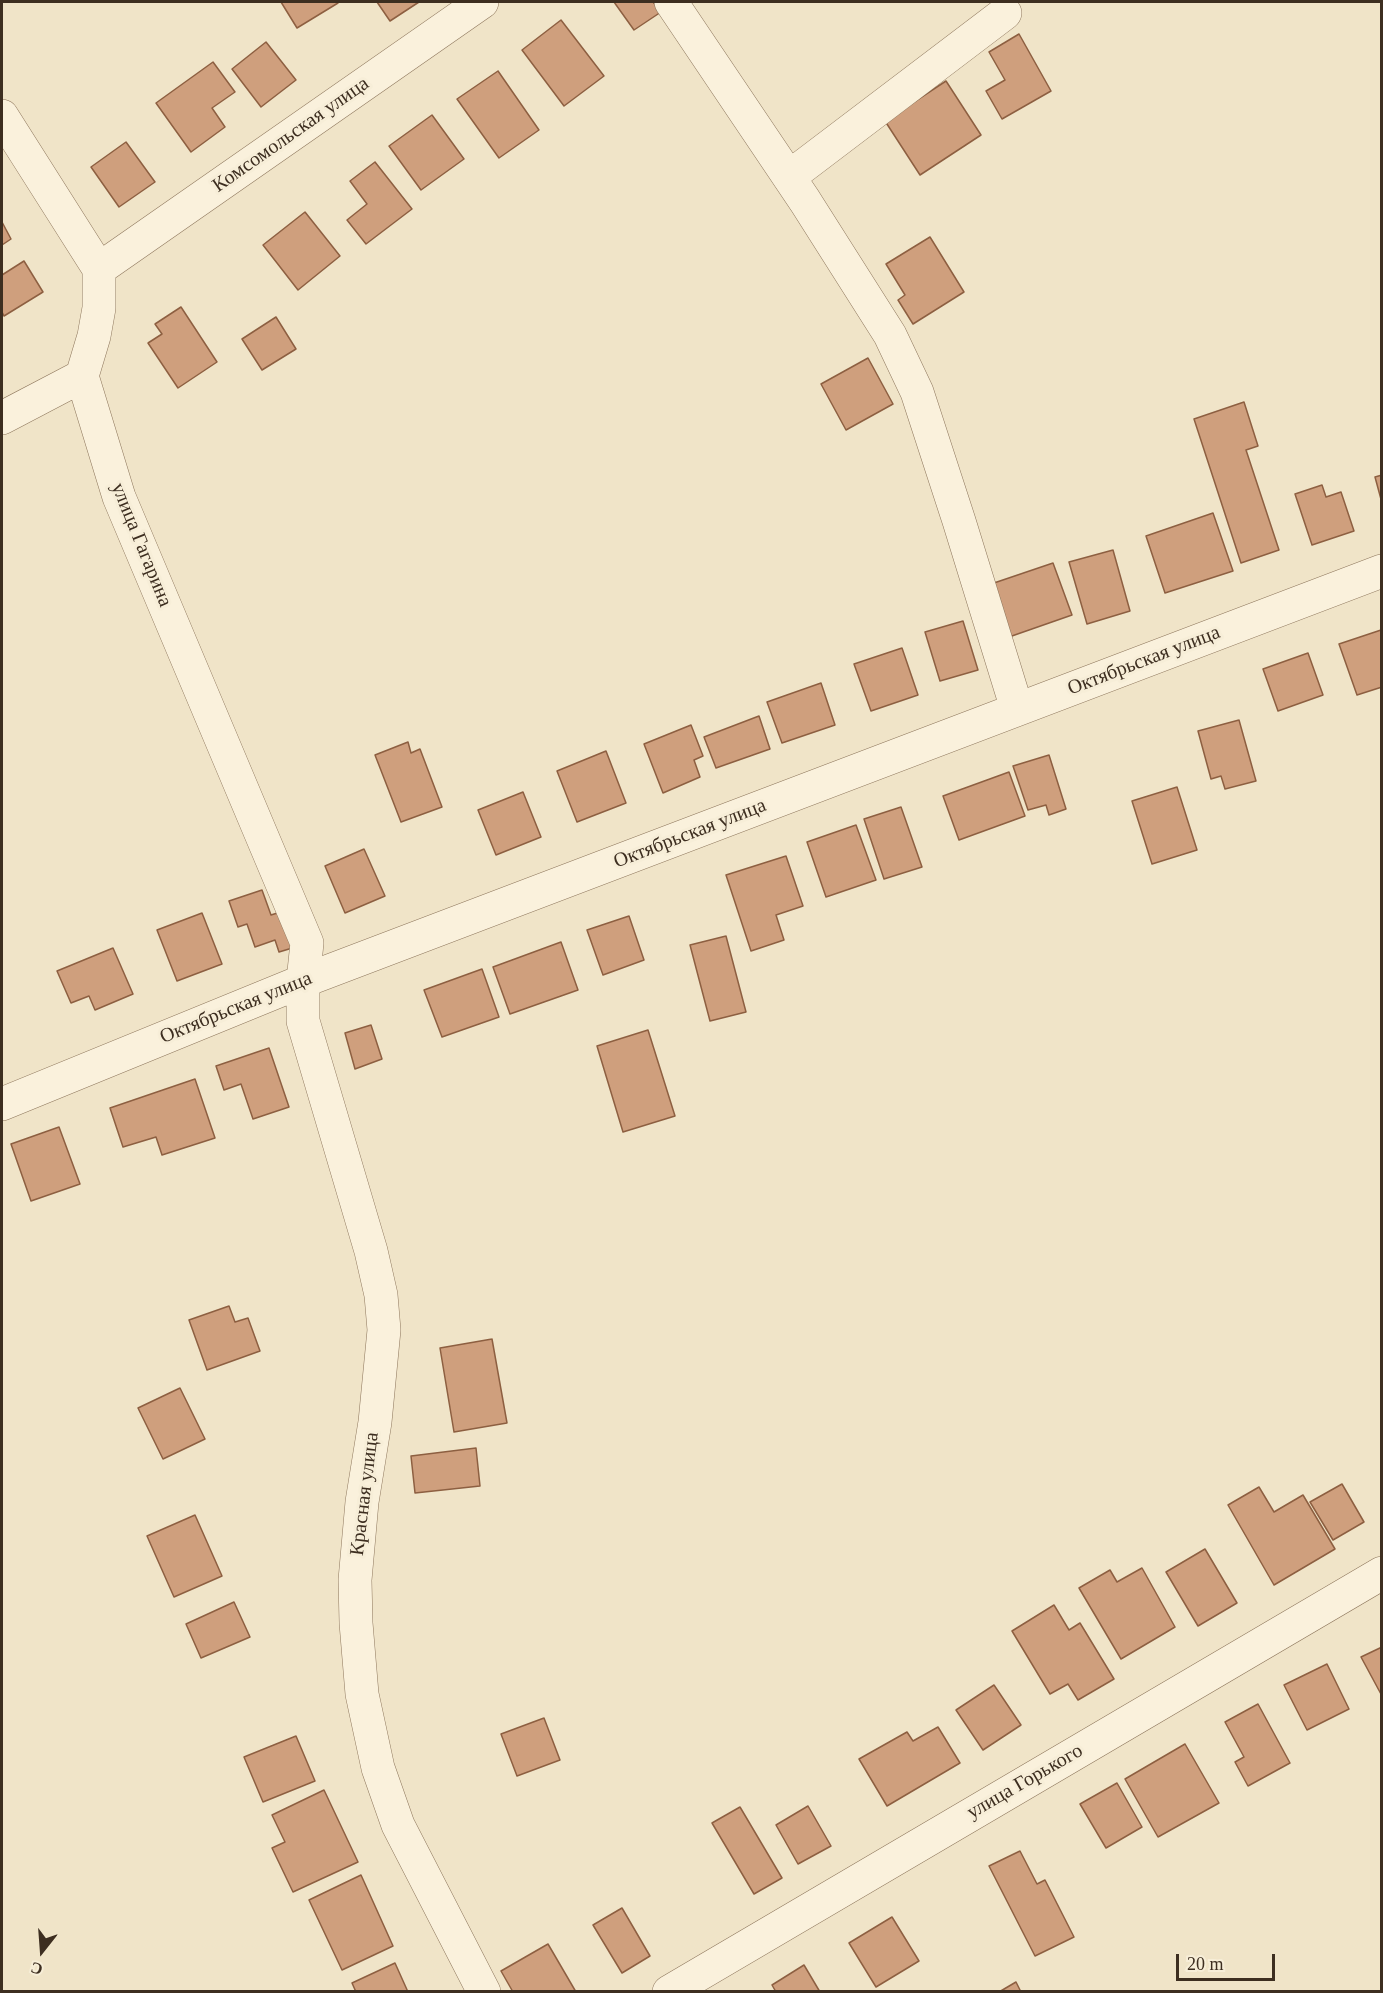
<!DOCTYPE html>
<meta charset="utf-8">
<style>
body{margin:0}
#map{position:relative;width:1383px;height:1993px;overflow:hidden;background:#f0e4c8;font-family:"Times New Roman",serif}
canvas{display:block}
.frame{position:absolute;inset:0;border:3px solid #3d2e20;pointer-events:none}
.north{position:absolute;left:12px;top:1921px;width:60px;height:60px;-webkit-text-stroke:4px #f7eed8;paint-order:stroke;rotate:197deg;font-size:16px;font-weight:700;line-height:24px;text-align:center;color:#3d2e20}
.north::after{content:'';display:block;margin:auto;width:21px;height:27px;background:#3d2e20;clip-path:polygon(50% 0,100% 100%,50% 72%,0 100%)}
.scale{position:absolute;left:1176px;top:1954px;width:99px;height:27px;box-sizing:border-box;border:3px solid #3d2e20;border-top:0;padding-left:8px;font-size:18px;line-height:21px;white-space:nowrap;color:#3d2e20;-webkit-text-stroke:4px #f7eed8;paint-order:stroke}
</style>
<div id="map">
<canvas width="1383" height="1993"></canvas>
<div class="frame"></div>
<div class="north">С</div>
<div class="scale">20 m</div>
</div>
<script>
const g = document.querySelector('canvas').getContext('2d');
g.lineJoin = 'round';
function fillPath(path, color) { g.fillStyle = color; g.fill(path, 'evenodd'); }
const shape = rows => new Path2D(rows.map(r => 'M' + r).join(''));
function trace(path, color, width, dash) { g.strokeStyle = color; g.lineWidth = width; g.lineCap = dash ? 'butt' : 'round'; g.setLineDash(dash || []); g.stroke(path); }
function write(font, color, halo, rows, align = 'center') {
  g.font = font + ' "Times New Roman",serif'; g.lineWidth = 6; g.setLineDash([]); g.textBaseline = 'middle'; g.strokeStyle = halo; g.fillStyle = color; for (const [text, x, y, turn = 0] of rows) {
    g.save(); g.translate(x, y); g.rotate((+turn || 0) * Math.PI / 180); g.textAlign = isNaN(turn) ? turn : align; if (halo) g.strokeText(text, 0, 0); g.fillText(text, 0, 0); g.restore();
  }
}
const building = shape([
 [281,2,337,2,338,3,297,28,281,2],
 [377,2,419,2,390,21,377,2],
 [614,2,653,2,661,12,634,30,614,2],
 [561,20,604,76,564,106,522,50,561,20],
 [1019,34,1051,91,1002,119,986,91,1005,80,989,52,1019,34],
 [266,42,296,80,261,107,232,69,266,42],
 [213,62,235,92,212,108,225,127,191,152,156,103,213,62],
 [498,71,539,130,499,158,457,99,498,71],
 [946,81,981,135,920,175,885,121,946,81],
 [432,115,464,159,421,190,389,146,432,115],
 [126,142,155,182,119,207,91,167,126,142],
 [375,162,412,209,366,244,347,220,367,204,350,181,375,162],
 [305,212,340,256,298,290,263,245,305,212],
 [2,222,11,239,2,245,2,222],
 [930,237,964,292,913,324,898,300,905,295,886,264,930,237],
 [24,261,43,292,4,316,2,312,2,275,24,261],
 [181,307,217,362,178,388,148,343,162,334,155,324,181,307],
 [276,317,296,349,262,370,242,339,276,317],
 [868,358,893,404,846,430,821,384,868,358],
 [1244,402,1258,446,1246,450,1279,550,1241,563,1194,419,1244,402],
 [1382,475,1382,503,1375,477,1382,475],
 [1322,485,1326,497,1341,492,1354,531,1312,545,1295,494,1322,485],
 [1213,513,1233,571,1165,593,1146,536,1213,513],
 [1113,550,1130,611,1087,624,1069,562,1113,550],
 [1053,563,1072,615,1009,637,991,584,1053,563],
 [963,621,978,670,940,681,925,632,963,621],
 [1381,630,1382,687,1357,695,1339,644,1381,630],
 [902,648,918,695,871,711,854,664,902,648],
 [1308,653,1323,695,1278,711,1263,669,1308,653],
 [821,683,835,725,782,743,767,702,821,683],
 [759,716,770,749,716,768,704,737,759,716],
 [1239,720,1256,781,1225,789,1221,776,1211,779,1198,731,1239,720],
 [691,725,703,756,694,760,700,777,663,793,644,744,691,725],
 [408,742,411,753,420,749,442,807,401,822,375,755,408,742],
 [606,751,626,803,577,822,557,771,606,751],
 [1049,755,1066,809,1049,815,1046,805,1028,810,1013,766,1049,755],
 [1009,772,1025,816,959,840,943,796,1009,772],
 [1177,787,1197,850,1152,864,1132,801,1177,787],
 [523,792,541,837,496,855,478,810,523,792],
 [901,807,922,867,884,879,864,819,901,807],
 [856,825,876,880,826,897,807,842,856,825],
 [364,849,385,896,345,913,325,866,364,849],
 [786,856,803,906,776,915,784,940,751,951,726,875,786,856],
 [262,890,271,915,287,910,299,946,279,952,275,940,255,947,247,924,238,927,229,901,262,890],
 [202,913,222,964,177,981,157,930,202,913],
 [629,916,644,960,603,975,587,930,629,916],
 [726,936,746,1012,710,1021,690,945,726,936],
 [561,942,578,990,510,1014,493,967,561,942],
 [113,948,133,994,95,1010,89,996,71,1003,57,971,113,948],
 [482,969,499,1017,442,1037,424,990,482,969],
 [371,1025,382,1059,355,1069,345,1033,371,1025],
 [648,1030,675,1116,623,1132,597,1046,648,1030],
 [269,1048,289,1107,253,1119,241,1084,224,1090,216,1066,269,1048],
 [195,1079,215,1138,162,1155,156,1137,123,1147,110,1108,195,1079],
 [59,1127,80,1184,31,1201,11,1144,59,1127],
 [229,1306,235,1322,248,1318,260,1351,207,1370,189,1320,229,1306],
 [492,1339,507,1423,454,1432,440,1348,492,1339],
 [180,1388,205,1439,163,1459,138,1408,180,1388],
 [476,1448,480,1486,415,1493,411,1456,476,1448],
 [1342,1484,1364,1522,1333,1540,1310,1502,1342,1484],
 [1259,1487,1274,1512,1303,1495,1335,1549,1274,1585,1228,1505,1259,1487],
 [195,1515,222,1576,174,1597,147,1536,195,1515],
 [1205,1549,1237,1603,1198,1626,1166,1572,1205,1549],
 [1142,1568,1175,1627,1121,1659,1079,1588,1110,1570,1117,1582,1142,1568],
 [234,1602,250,1637,201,1658,186,1624,234,1602],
 [1054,1605,1069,1630,1080,1623,1114,1679,1078,1700,1068,1684,1050,1694,1012,1631,1054,1605],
 [1382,1647,1382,1696,1361,1657,1382,1647],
 [1327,1664,1349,1709,1307,1730,1284,1685,1327,1664],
 [994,1685,1021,1725,983,1750,956,1710,994,1685],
 [1258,1704,1290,1763,1248,1786,1235,1762,1244,1757,1225,1722,1258,1704],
 [544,1718,560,1760,517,1776,501,1734,544,1718],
 [938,1727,960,1763,887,1806,859,1759,907,1732,913,1741,938,1727],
 [296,1736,315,1781,263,1802,244,1757,296,1736],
 [1185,1744,1219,1803,1158,1837,1125,1779,1185,1744],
 [1117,1783,1142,1827,1106,1848,1080,1804,1117,1783],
 [324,1790,358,1862,293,1892,272,1848,285,1842,272,1815,324,1790],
 [808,1806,831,1846,798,1864,776,1825,808,1806],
 [740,1807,782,1878,754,1894,712,1823,740,1807],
 [1020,1851,1037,1884,1045,1880,1074,1937,1035,1956,989,1866,1020,1851],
 [361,1875,393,1946,342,1970,309,1900,361,1875],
 [622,1908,650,1956,622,1973,593,1925,622,1908],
 [892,1917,919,1961,876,1987,849,1943,892,1917],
 [548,1944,576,1992,513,1992,501,1971,548,1944],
 [395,1963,408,1992,356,1992,352,1983,395,1963],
 [804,1965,820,1992,776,1992,772,1985,804,1965],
 [1016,1982,1021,1992,999,1992,1016,1982]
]);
const minor = shape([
 [671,2,805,201,890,335,917,392,959,521,1017,709],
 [2,116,99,269,99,308,94,336,82,376,119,497,307,943,303,981,303,1021,371,1251,381,1295,384,1330,375,1422,362,1502,355,1580,356,1623,362,1694,378,1768,398,1825,484,1992],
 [789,177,1005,13],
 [99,269,482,2],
 [2,418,82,376],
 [2,1104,303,981,1382,571],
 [669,1992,1382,1573]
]);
const streetNames = [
 ["Комсомольская улица",291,135,-35],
 ["улица Гагарина",141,545,68],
 ["Октябрьская улица",1144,661,-21],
 ["Октябрьская улица",690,834,-21],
 ["Октябрьская улица",236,1008,-22],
 ["Красная улица",365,1494,-83],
 ["улица Горького",1025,1782,-30]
];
fillPath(building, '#cf9f7d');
trace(building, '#8d5f41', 1.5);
trace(minor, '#8d765c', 34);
trace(minor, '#faf1dc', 33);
write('20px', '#3d2e20', '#f7eed8', streetNames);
</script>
